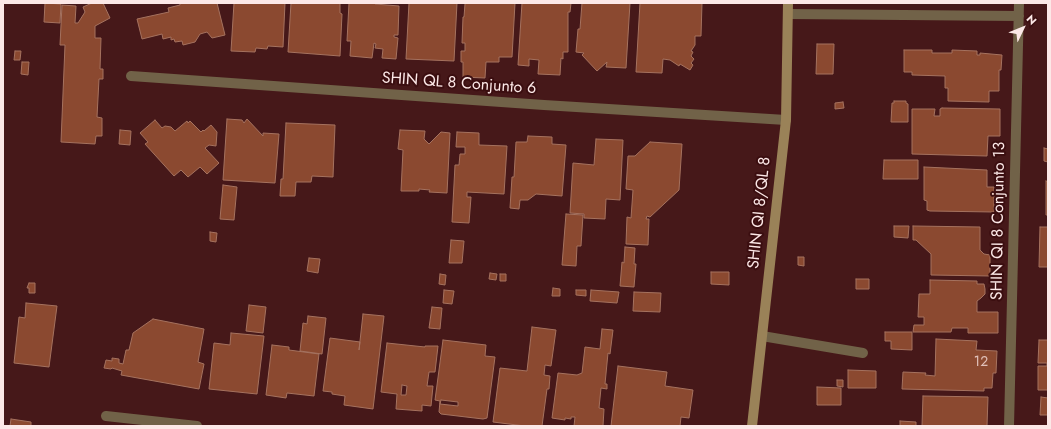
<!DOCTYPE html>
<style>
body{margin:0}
#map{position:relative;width:1051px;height:429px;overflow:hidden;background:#461819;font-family:Jost,sans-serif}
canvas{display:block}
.frame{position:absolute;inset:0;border:4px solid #fce8e7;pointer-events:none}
.north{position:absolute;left:1003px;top:8px;width:40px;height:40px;-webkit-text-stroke:3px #3b0e10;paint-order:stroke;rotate:47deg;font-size:11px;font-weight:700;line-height:16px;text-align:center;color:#fce8e7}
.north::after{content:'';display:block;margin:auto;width:14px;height:18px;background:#fce8e7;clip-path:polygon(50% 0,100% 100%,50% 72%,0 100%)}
</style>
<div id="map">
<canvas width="1051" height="429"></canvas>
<div class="frame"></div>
<div class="north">N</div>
</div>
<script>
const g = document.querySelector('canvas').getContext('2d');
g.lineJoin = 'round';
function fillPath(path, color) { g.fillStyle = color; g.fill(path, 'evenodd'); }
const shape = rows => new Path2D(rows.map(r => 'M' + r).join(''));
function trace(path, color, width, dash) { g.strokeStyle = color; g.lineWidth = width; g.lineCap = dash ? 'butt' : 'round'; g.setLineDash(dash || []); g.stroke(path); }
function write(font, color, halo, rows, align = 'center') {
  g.font = font + ' Jost,sans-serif'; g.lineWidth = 4; g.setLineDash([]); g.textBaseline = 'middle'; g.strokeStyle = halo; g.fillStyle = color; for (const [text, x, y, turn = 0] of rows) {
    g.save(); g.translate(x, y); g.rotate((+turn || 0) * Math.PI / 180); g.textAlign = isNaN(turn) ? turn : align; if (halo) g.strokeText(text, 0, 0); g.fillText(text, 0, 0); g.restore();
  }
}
const building = shape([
 [45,3,61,4,60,23,44,22,45,3],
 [92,3,103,3,110,18,95,26,95,38,101,38,100,69,103,69,103,79,99,79,97,117,102,118,102,136,96,136,95,144,61,142,65,45,60,45,62,5,76,6,75,23,78,23,85,12,83,7,92,3],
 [180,3,217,3,225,35,212,38,207,32,200,34,195,42,183,45,182,41,175,42,174,39,171,40,171,37,163,39,162,34,142,39,137,19,169,12,168,8,180,5,180,3],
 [234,3,285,3,283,47,268,46,267,49,256,48,255,52,231,51,234,3],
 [291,3,340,3,340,13,342,14,340,56,288,52,291,3],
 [349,3,375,3,375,4,399,6,398,35,394,35,394,37,398,38,396,59,382,58,383,49,375,48,376,44,374,43,372,58,350,56,351,41,347,41,349,3],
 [409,3,457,3,454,61,406,59,409,3],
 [464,3,515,3,512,57,499,57,499,62,486,62,485,78,463,77,463,62,461,62,461,51,465,51,465,43,462,43,463,17,464,17,465,4,464,3],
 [522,3,571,3,570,12,568,12,568,52,563,52,563,59,561,58,560,75,538,74,539,60,529,59,529,66,518,65,522,3],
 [582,3,630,3,626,68,606,67,607,62,597,71,582,55,584,53,576,52,578,29,580,29,582,3],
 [640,3,702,3,701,36,695,36,695,45,691,51,693,52,691,56,694,59,691,63,693,65,690,70,680,64,679,66,670,60,663,59,662,73,636,72,640,3],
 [817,44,834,44,833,74,816,74,817,44],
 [904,50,932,50,932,53,952,53,952,50,977,51,977,55,980,55,980,53,1002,55,1001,70,999,70,999,91,989,91,989,102,948,101,948,88,945,88,945,76,912,75,912,72,904,72,904,50],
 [15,51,21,51,20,60,14,60,15,51],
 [22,62,29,62,28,75,21,74,22,62],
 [894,101,906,101,906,103,908,104,908,122,891,122,892,103,894,103,894,101],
 [843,102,844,108,835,109,835,103,843,102],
 [942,108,1000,109,1000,136,988,136,987,156,912,154,912,109,935,109,934,116,940,116,940,109,942,108],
 [227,119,242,120,244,123,247,119,263,136,263,133,279,134,275,183,223,180,227,119],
 [155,120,162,128,165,126,171,127,175,131,187,121,188,123,190,121,201,132,203,130,204,131,211,125,217,132,216,146,209,145,205,148,219,163,207,174,200,167,188,177,181,170,174,176,145,144,148,142,140,133,155,120],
 [286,123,335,125,333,177,312,176,311,182,296,182,295,196,280,196,281,179,283,179,286,123],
 [120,130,131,131,130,145,119,144,120,130],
 [400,130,425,131,424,139,429,144,441,132,450,133,447,193,429,192,430,190,419,189,419,191,401,191,403,150,398,149,400,130],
 [457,132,479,133,479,145,507,146,504,194,467,192,467,197,471,197,469,223,452,222,455,165,459,165,460,154,465,154,465,147,456,147,457,132],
 [528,136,552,137,552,144,566,145,562,196,536,194,528,200,520,200,519,209,510,208,512,177,514,177,516,142,527,142,528,136],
 [596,139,623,140,620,200,606,199,605,219,584,218,584,214,570,213,573,163,594,165,596,139],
 [650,142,682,144,679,190,650,217,647,216,646,219,649,219,648,245,626,244,627,217,631,218,633,190,626,189,628,156,635,156,650,142],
 [1044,148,1048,149,1048,162,1044,161,1044,148],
 [884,160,918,160,918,179,883,179,884,160],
 [924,167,987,170,987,187,994,187,994,212,930,211,927,210,927,201,924,200,924,167],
 [1046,181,1048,182,1048,215,1046,215,1046,181],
 [223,185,237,187,234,220,220,219,223,185],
 [566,214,583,215,581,246,577,246,576,266,562,265,566,214],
 [894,226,909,226,908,238,894,237,894,226],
 [913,226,980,227,980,250,984,254,990,255,990,276,931,275,931,254,916,240,913,240,913,226],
 [1040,227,1048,227,1048,267,1039,267,1040,227],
 [210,232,217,233,216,242,210,241,210,232],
 [451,240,464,241,462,263,449,263,451,240],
 [625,247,635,248,634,264,636,264,634,287,620,286,622,262,624,263,625,247],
 [798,257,804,257,804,266,798,265,798,257],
 [309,258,320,259,318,273,307,271,309,258],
 [711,272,729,272,729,285,711,284,711,272],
 [490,273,497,274,496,280,489,279,490,273],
 [440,274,446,275,445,285,439,284,440,274],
 [500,274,506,274,506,281,500,281,500,274],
 [856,279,869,279,869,289,856,289,856,279],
 [930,280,977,281,977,284,984,284,985,289,985,294,981,298,977,301,977,312,998,312,998,333,968,333,968,328,952,328,951,332,913,332,914,325,924,325,924,317,918,317,919,294,930,294,930,280],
 [29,283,35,283,35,293,29,293,29,288,27,288,29,283],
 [553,288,560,289,560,296,552,296,553,288],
 [444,290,454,291,452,304,443,303,444,290],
 [576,290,586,290,586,296,576,295,576,290],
 [591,290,619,292,617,303,590,301,591,290],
 [634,292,661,293,660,312,633,311,634,292],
 [26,303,57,306,49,367,14,363,19,317,25,318,26,303],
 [249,305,266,307,263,333,246,331,249,305],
 [432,307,442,308,440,329,429,328,432,307],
 [363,314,384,316,373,409,344,405,345,396,332,394,332,392,323,391,330,338,360,342,359,350,363,314],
 [308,316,326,318,322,354,300,351,303,323,307,324,308,316],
 [153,319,204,329,198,362,204,364,199,389,121,375,122,371,112,368,111,369,104,368,106,360,112,361,112,358,119,359,119,363,123,364,126,350,129,350,133,333,153,319],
 [532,327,556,330,551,366,545,365,544,375,550,376,549,389,547,389,542,426,525,426,493,422,500,368,527,371,532,327],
 [602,329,613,330,610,354,608,353,605,384,607,384,607,389,601,388,599,408,604,409,603,426,574,426,575,417,571,417,571,419,565,418,565,420,552,418,558,373,577,375,582,373,585,347,600,349,602,329],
 [885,332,912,332,912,350,891,349,891,341,885,341,885,332],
 [231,333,264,336,257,394,209,389,214,343,230,345,231,333],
 [936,339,977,341,976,350,997,351,996,373,993,373,992,388,984,388,984,391,902,389,903,372,926,373,925,375,935,376,936,339],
 [443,340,486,345,485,356,495,357,487,418,483,419,441,414,439,412,440,401,435,400,443,340],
 [441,400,458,402,458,406,440,404,441,400],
 [1039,340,1048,340,1048,390,1038,390,1038,366,1047,366,1047,363,1038,363,1039,340],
 [387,343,425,347,425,346,438,346,435,372,429,372,427,386,433,386,431,406,422,405,422,411,396,409,397,394,381,392,387,343],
 [402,385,407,386,406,395,401,395,402,385],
 [272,345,289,347,289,350,319,354,314,396,287,393,286,398,266,395,272,345],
 [618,366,667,372,665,386,693,390,689,418,681,417,680,426,611,426,618,366],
 [848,370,876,371,876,388,848,388,848,370],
 [837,380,843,380,843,387,837,386,837,380],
 [817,387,841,388,841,405,817,405,817,387],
 [923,396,988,397,987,426,922,426,923,396],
 [1041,397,1048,398,1048,415,1040,415,1041,397],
 [11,419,31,422,31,426,10,426,11,419],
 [900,421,916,422,916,426,900,426,900,421]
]);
const lane = shape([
 [762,336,863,353]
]);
const street = shape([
 [788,14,1019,16],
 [131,76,544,105,786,120],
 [106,416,197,426],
 [1009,426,1019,3]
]);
const secondary = shape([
 [752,426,786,120,788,3]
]);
const numberNames = [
 ["12",981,363]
];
const streetNames = [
 ["SHIN QL 8 Conjunto 6",459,84,4],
 ["SHIN QI 8/QL 8",760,213,-84],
 ["SHIN QI 8 Conjunto 13",999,221,-89]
];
fillPath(building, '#8b4930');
trace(building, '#a5725f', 1);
trace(lane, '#716248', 10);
trace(street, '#716248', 10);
trace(secondary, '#9a8258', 10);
write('14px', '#e0c0b9', null, numberNames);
write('16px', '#fce8e7', '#3b0e10', streetNames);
</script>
